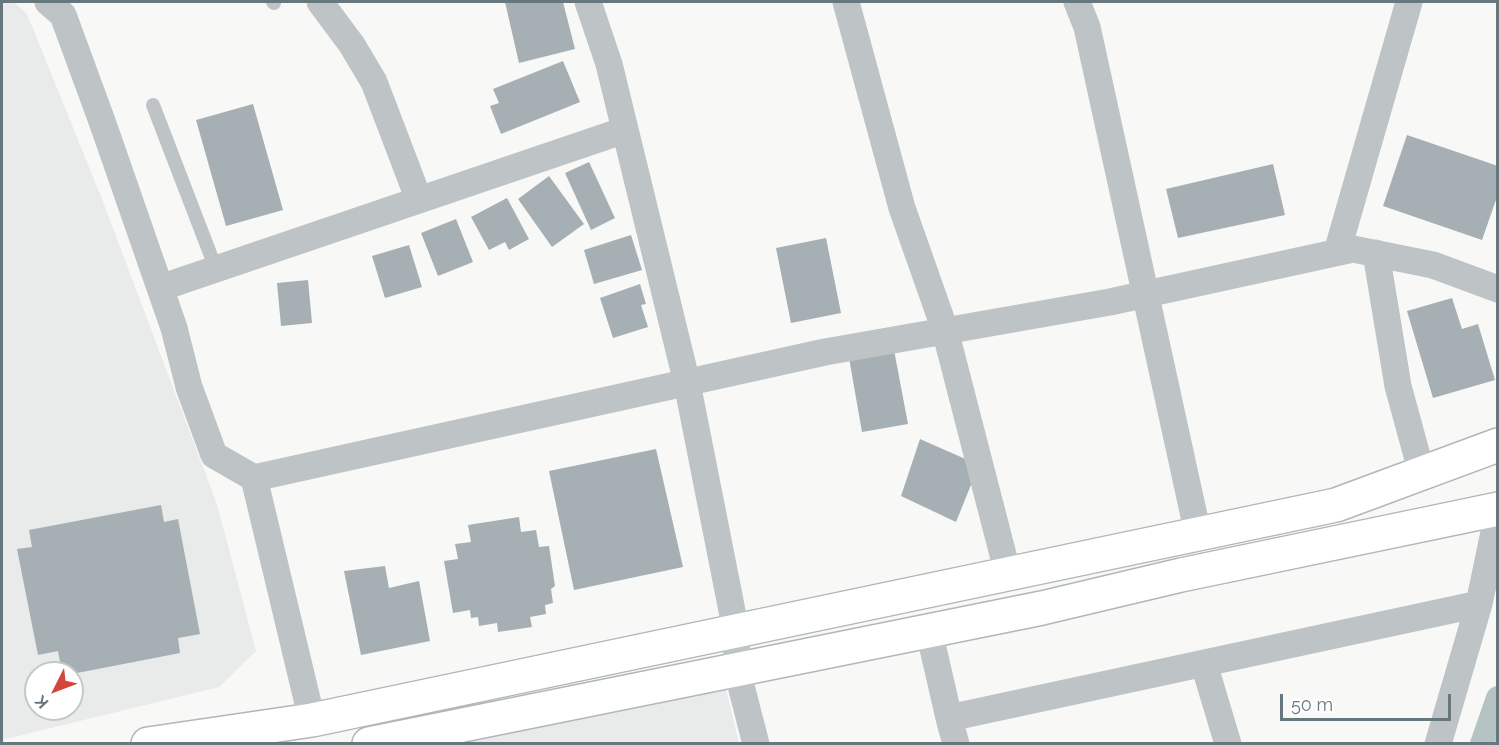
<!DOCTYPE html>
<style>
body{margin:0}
#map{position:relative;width:1499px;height:745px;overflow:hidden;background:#f8f8f6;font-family:Raleway,sans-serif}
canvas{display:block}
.frame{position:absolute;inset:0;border:3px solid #66787e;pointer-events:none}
.north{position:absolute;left:24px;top:661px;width:60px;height:60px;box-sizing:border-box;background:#fff;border:2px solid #c2c9cb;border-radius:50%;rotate:228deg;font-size:16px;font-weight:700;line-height:24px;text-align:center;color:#66787e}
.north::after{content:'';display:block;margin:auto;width:21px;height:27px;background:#d3463c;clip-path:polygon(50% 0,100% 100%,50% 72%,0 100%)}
.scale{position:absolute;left:1280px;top:694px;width:171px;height:27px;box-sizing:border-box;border:3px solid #66787e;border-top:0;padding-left:8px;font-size:18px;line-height:21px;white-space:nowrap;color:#66787e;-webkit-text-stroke:4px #fff;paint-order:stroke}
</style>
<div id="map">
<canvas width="1499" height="745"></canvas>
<div class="frame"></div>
<div class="north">K</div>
<div class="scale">50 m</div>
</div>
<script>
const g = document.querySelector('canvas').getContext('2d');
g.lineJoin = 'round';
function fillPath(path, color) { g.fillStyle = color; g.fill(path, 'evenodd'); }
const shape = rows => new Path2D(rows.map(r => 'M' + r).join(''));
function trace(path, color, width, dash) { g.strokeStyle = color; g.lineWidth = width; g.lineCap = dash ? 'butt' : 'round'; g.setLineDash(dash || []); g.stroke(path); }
const built = shape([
 [2,2,14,2,27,14,100,194,217,504,256,651,219,687,2,740],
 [36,673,72,673,72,709,36,709],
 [726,689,739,743,453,744]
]);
const canal = shape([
 [1482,744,1498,698]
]);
const building = shape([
 [505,2,563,2,575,49,519,63],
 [563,61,580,102,501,134,490,106,499,103,493,89],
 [253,104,283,210,226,226,196,120],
 [1407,135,1498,166,1498,194,1482,240,1383,206],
 [589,162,615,218,591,230,565,173],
 [1273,164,1285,215,1178,238,1166,189],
 [549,176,584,224,552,247,518,199],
 [507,198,529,239,509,250,505,242,489,250,471,217],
 [456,219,473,262,438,276,421,233],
 [631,235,642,270,594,284,584,250],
 [826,238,841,313,791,323,776,248],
 [409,245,422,287,385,298,372,256],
 [308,280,312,323,281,326,277,283],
 [640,284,646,304,641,305,648,327,613,338,600,298],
 [1452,298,1462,329,1478,324,1495,380,1433,398,1407,311],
 [894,350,908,424,862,432,849,358],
 [920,439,979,465,956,522,901,496],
 [656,449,683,567,574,590,549,471],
 [161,505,164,522,178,519,200,634,178,638,180,653,72,674,62,673,58,651,38,655,17,549,32,547,29,530],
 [519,517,521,532,536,530,539,547,549,546,555,586,551,589,553,603,545,605,546,614,530,617,532,627,498,632,497,623,479,626,478,617,471,618,470,610,453,613,444,561,458,559,455,544,471,542,468,525],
 [385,566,389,588,419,581,430,641,361,655,344,571]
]);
const service = shape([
 [273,2,274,3],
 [153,105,216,269]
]);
const minor = shape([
 [48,2,63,15,103,124,174,328,189,387,214,455,254,478,312,720],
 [320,2,352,45,374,82,419,200],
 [588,2,609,64,687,383,736,631,737,670,756,744],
 [846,2,902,208,945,330,1008,574],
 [1077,2,1087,27,1198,534],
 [1337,252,1409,2],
 [1376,253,1398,386,1422,474],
 [160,288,625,130],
 [254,478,825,352,1110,302,1353,249,1433,265,1498,289],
 [929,631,949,718,1479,604],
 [1204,664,1228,744],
 [949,718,956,744],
 [1438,744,1479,604,1498,513]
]);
const secondary = shape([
 [148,744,312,720,1336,505,1498,445],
 [369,744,1042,608,1181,575,1498,509]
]);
fillPath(built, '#e9eaea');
trace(canal, '#b6c3c5', 24);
fillPath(building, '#a6afb3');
trace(secondary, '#b0b7ba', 36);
trace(service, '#bec3c5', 14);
trace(minor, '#bec3c5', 27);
trace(secondary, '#fff', 33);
</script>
